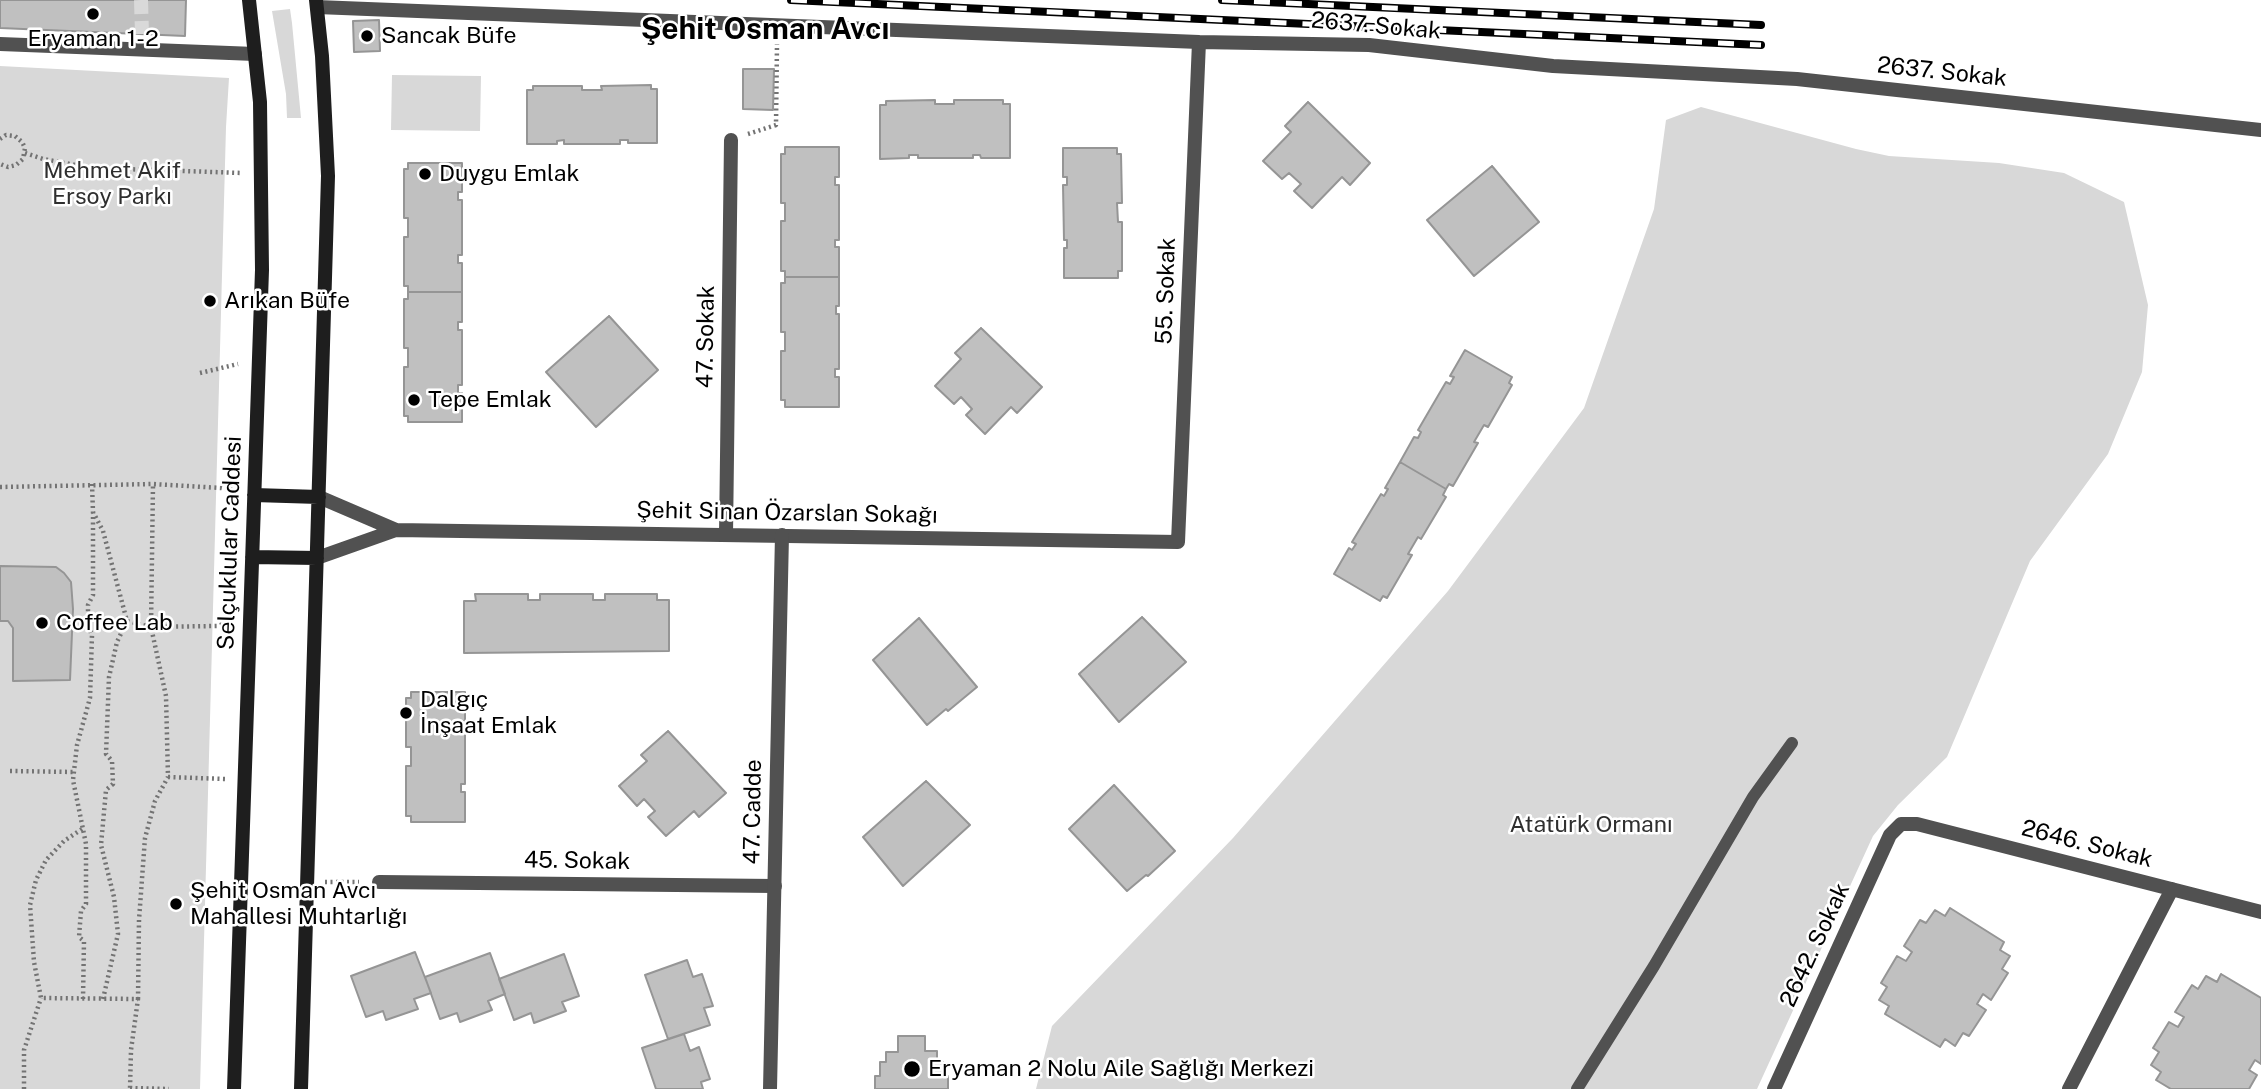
<!DOCTYPE html>
<meta charset="utf-8">
<style>
body{margin:0}
canvas{display:block;background:#fff}
</style>
<canvas width="2261" height="1089"></canvas>
<script>
const g = document.querySelector('canvas').getContext('2d');
g.lineJoin = 'round';
function fillPath(path, color) { g.fillStyle = color; g.fill(path, 'evenodd'); }
const shape = rows => new Path2D(rows.map(r => 'M' + r).join(''));
function trace(path, color, width, dash) { g.strokeStyle = color; g.lineWidth = width; g.lineCap = dash ? 'butt' : 'round'; g.setLineDash(dash || []); g.stroke(path); }
function write(font, color, halo, rows, align = 'center') {
  g.font = font + ' "Public Sans",sans-serif'; g.lineWidth = 5; g.setLineDash([]); g.textBaseline = 'middle'; g.strokeStyle = halo; g.fillStyle = color; for (const [text, x, y, turn = 0] of rows) {
    g.save(); g.translate(x, y); g.rotate((+turn || 0) * Math.PI / 180); g.textAlign = isNaN(turn) ? turn : align; if (halo) g.strokeText(text, 0, 0); g.fillText(text, 0, 0); g.restore();
  }
}
const green = shape([
 [290,9,292,23,301,118,287,118,286,94,272,11],
 [0,66,229,78,226,127,200,1089,0,1089],
 [392,75,481,76,480,131,391,130],
 [1701,107,1856,149,1889,156,1999,163,2064,173,2124,202,2148,305,2142,372,2108,454,2030,561,1947,757,1898,805,1873,836,1757,1089,1036,1089,1052,1026,1233,838,1448,591,1584,408,1654,209,1666,120]
]);
const building = shape([
 [0,0,186,0,185,36,0,28,0,0],
 [379,20,380,51,354,52,353,21,379,20],
 [743,69,774,69,773,110,743,109,743,69],
 [651,85,651,89,657,89,657,143,628,143,628,140,620,140,620,144,564,144,564,140,557,141,557,144,527,144,527,90,533,90,533,86,582,86,582,90,602,90,601,86,651,85],
 [935,100,935,104,954,104,954,100,1003,100,1003,104,1010,104,1010,158,981,158,980,155,973,155,973,158,918,158,918,155,909,155,909,158,880,159,880,105,886,105,886,101,935,100],
 [1308,102,1370,163,1350,185,1342,177,1312,208,1294,191,1301,184,1289,173,1282,179,1263,161,1291,132,1285,126,1308,102],
 [785,147,839,147,839,177,835,177,835,185,839,185,839,240,835,240,835,247,839,247,839,277,785,277,785,271,781,271,781,221,785,221,785,203,781,203,781,154,785,154,785,147],
 [1063,148,1117,148,1117,154,1121,154,1122,203,1117,203,1118,222,1122,222,1122,271,1118,271,1118,278,1064,278,1064,248,1067,248,1067,240,1064,240,1063,185,1067,185,1067,177,1063,177,1063,148],
 [408,163,462,163,462,192,458,192,458,200,462,200,462,255,458,255,458,263,462,263,462,292,408,292,408,286,404,286,404,237,408,237,408,218,404,218,404,169,408,169,408,163],
 [1492,166,1539,222,1474,276,1427,220,1492,166],
 [785,277,839,277,839,306,836,306,836,314,839,314,839,369,835,369,835,377,839,377,839,407,785,407,785,400,781,400,781,351,785,351,785,332,781,332,781,283,785,283,785,277],
 [408,292,462,292,462,322,458,322,458,330,462,330,462,385,458,385,458,393,462,393,462,422,408,422,408,416,404,416,404,367,408,367,408,348,404,348,404,299,408,299,408,292],
 [609,316,658,370,596,427,546,372,609,316],
 [981,328,1042,387,1017,413,1011,407,985,434,966,415,972,409,961,397,954,404,935,386,961,359,955,353,981,328],
 [1465,350,1512,377,1509,383,1512,385,1488,427,1484,425,1474,442,1478,443,1453,486,1449,484,1446,489,1400,462,1414,437,1418,438,1421,432,1418,430,1446,382,1450,384,1454,377,1450,376,1465,350],
 [1400,462,1446,489,1443,495,1446,497,1421,539,1418,537,1408,554,1412,555,1387,598,1383,596,1380,601,1334,574,1349,548,1352,550,1356,544,1352,542,1381,494,1384,496,1388,489,1385,488,1400,462],
 [0,566,56,567,64,573,71,582,73,609,70,680,13,681,13,628,8,621,0,621,0,566],
 [475,594,528,594,528,600,540,600,540,594,593,594,593,600,605,600,605,594,657,594,657,600,669,600,669,651,464,653,464,601,476,601,475,594],
 [1142,617,1186,662,1119,722,1079,674,1142,617],
 [919,618,977,687,948,711,946,709,927,725,873,660,919,618],
 [411,692,465,692,465,721,461,721,461,729,465,729,465,784,461,784,461,792,465,792,465,822,411,822,411,816,406,816,406,766,411,766,411,747,406,747,406,698,411,698,411,692],
 [668,731,726,793,699,817,694,811,666,836,648,817,655,811,644,799,637,806,619,786,647,761,641,755,668,731],
 [926,781,970,825,903,886,863,837,926,781],
 [1114,785,1175,851,1148,876,1146,875,1127,891,1069,829,1114,785],
 [1950,908,2004,942,2000,950,2010,956,2002,969,2008,973,1991,1000,1983,994,1977,1004,1986,1010,1969,1036,1963,1033,1955,1046,1945,1039,1940,1047,1885,1014,1889,1006,1879,1000,1887,987,1881,983,1897,956,1906,961,1912,952,1904,946,1920,920,1926,923,1935,910,1945,916,1950,908],
 [415,952,431,993,414,999,418,1009,386,1020,383,1011,366,1017,351,976,415,952],
 [490,953,505,994,488,1001,492,1010,460,1022,457,1013,440,1019,425,977,490,953],
 [564,954,579,996,562,1002,566,1011,534,1023,531,1013,514,1020,499,979,564,954],
 [687,960,693,977,702,974,713,1006,704,1008,710,1025,668,1039,645,975,687,960],
 [2221,974,2261,998,2261,1064,2255,1060,2249,1070,2257,1075,2249,1089,2171,1089,2156,1080,2161,1072,2151,1065,2159,1052,2153,1048,2169,1022,2178,1027,2184,1017,2175,1012,2192,985,2198,989,2206,976,2217,982,2221,974],
 [684,1034,690,1051,699,1047,710,1079,701,1082,703,1089,656,1089,642,1048,684,1034],
 [898,1036,925,1036,925,1051,937,1051,937,1062,943,1062,943,1076,948,1076,948,1089,875,1089,875,1076,880,1076,880,1062,886,1062,886,1052,898,1052,898,1036]
]);
const minorTunnel = shape([
 [141,0,142,34]
]);
const path = shape([
 [748,134,776,125,777,44],
 [0,139,6,135,15,136,22,142,25,148,23,159,16,165,8,167,0,164],
 [25,153,43,159,92,168,243,173],
 [200,373,238,364],
 [92,484,93,512,103,531,127,621,151,627,217,626,232,621],
 [0,487,153,484,221,488,237,491],
 [10,771,74,772],
 [168,777,226,779],
 [82,829,64,841,46,860,36,880,30,905,34,962,41,998,138,999,131,1050,130,1089],
 [325,882,359,882],
 [83,999,84,941,79,937,81,911,86,904,86,844,73,780,77,745,90,698,92,635,88,626,88,605,93,595,93,512],
 [103,999,118,934,114,897,101,845,106,790,113,784,112,761,106,754,109,677,117,642,127,621],
 [138,999,139,920,145,838,155,801,168,777,166,696,151,627,153,484],
 [130,1088,169,1089],
 [24,1089,24,1050,41,998]
]);
const service = shape([
 [1577,1089,1654,966,1753,797,1792,743]
]);
const minor = shape([
 [317,7,1199,42,1369,45,1553,66,1797,79,2261,130],
 [0,44,255,54],
 [396,530,1178,542,1199,42],
 [726,535,731,140],
 [317,558,396,530,319,497],
 [379,882,775,886],
 [1774,1089,1890,835,1901,824,1917,824,2261,912],
 [2069,1089,2172,889]
]);
const tertiary = shape([
 [770,1089,782,535]
]);
const secondary = shape([
 [254,495,319,497],
 [252,557,317,558],
 [234,1089,262,270,260,102,249,0],
 [301,1089,328,176,322,56,316,0]
]);
const rail = shape([
 [791,0,1761,45],
 [1222,0,1761,25]
]);
const markers = [
 [93,14,7,"#000"],
 [367,36,7,"#000"],
 [425,174,7,"#000"],
 [210,301,7,"#000"],
 [414,400,7,"#000"],
 [42,623,7,"#000"],
 [406,713,7,"#000"],
 [176,904,7,"#000"],
 [912,1069,9,"#000"]
];
const streetNames = [
 ["2637. Sokak",1376,26,5],
 ["2637. Sokak",1942,72,6],
 ["55. Sokak",1166,291,-88],
 ["47. Sokak",706,337,-89],
 ["Şehit Sinan Özarslan Sokağı",787,513,1],
 ["Selçuklular Caddesi",230,543,-88],
 ["47. Cadde",753,812,-89],
 ["2646. Sokak",2087,844,14],
 ["45. Sokak",577,861,1],
 ["2642. Sokak",1815,945,-65]
];
const poiNames = [
 ["Sancak Büfe",381,36],
 ["Eryaman 1-2",93,39,"center"],
 ["Duygu Emlak",439,174],
 ["Arıkan Büfe",224,301],
 ["Tepe Emlak",428,400],
 ["Coffee Lab",56,623],
 ["Dalgıç",420,700],
 ["İnşaat Emlak",420,726],
 ["Şehit Osman Avcı",190,891],
 ["Mahallesi Muhtarlığı",190,917],
 ["Eryaman 2 Nolu Aile Sağlığı Merkezi",928,1069]
];
const parkNames = [
 ["Mehmet Akif",112,171],
 ["Ersoy Parkı",112,197],
 ["Atatürk Ormanı",1591,825]
];
const districtNames = [
 ["Şehit Osman Avcı",765,30]
];
fillPath(green, '#d8d8d8');
fillPath(building, '#c0c0c0');
trace(building, '#959595', 2);
trace(minorTunnel, '#d9d9d9', 14, [14, 7]);
trace(path, '#737373', 4.5, [2, 3.5]);
trace(service, '#515151', 12);
trace(minor, '#515151', 14);
trace(tertiary, '#515151', 14);
trace(secondary, '#1e1e1e', 14);
trace(rail, '#000', 8);
trace(rail, '#fff', 5, [16]);
for (const [x, y, r, color] of markers) { const dot = new Path2D(); dot.arc(x, y, r, 0, 2 * Math.PI); g.fillStyle = color; g.fill(dot); trace(dot, '#fff', 2.5); }
write('23px', '#000', '#fff', streetNames);
write('23px', '#000', '#fff', poiNames, 'left');
write('23px', '#2f2f2f', '#fff', parkNames);
write('bold 30px', '#000', '#fff', districtNames);
</script>
